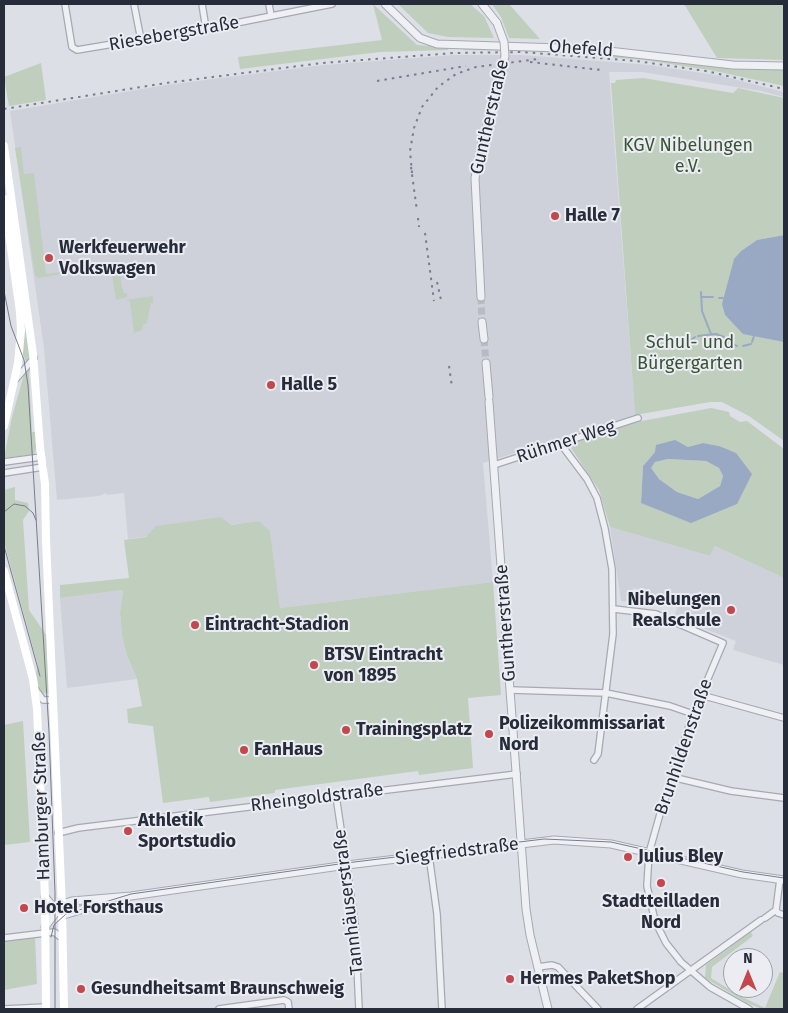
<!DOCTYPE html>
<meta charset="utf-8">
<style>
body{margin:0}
#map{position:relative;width:788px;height:1013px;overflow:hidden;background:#dcdfe5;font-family:"Fira Sans",sans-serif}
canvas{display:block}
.frame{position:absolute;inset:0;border:5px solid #272c3a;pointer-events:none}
.north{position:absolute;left:723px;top:948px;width:50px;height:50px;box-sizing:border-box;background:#ebedf3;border:1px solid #9da0a9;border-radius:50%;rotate:0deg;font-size:14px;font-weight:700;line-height:20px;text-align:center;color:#272c3a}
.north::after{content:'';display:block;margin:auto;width:18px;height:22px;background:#c2484e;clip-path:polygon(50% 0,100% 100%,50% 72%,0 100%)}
</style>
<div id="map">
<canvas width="788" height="1013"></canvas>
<div class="frame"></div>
<div class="north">N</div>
</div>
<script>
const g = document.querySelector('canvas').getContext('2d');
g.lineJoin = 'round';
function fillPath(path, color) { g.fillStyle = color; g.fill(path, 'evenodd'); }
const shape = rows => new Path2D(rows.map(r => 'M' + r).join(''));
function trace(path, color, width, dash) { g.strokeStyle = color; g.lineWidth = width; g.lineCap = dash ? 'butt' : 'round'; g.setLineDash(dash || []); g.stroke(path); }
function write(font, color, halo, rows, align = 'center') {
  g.font = font + ' "Fira Sans",sans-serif'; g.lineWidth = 4; g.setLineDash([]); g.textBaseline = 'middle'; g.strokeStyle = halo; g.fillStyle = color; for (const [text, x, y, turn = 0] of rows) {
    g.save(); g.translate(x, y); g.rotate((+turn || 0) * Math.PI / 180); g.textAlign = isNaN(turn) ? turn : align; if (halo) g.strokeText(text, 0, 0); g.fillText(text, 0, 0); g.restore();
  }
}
const built = shape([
 [453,55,522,55,649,65,721,76,784,92,784,97,761,91,642,72,609,72,635,415,483,463,493,582,280,608,270,532,259,521,128,539,124,493,107,495,106,493,99,496,57,500,44,348,10,111,166,85,324,65],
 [610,527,710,556,715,546,784,578,784,665,733,650,736,641,674,617,679,603,660,600,660,596,640,593,641,590,633,588,631,602,621,601],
 [123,590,120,613,122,636,127,657,137,679,67,688,60,598]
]);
const green = shape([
 [373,4,417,45,448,47,448,50,380,52,240,69,238,57,382,40],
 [398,4,470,4,484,16,494,38,448,37,428,33],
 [492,4,509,4,540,39,509,38,501,17],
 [684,4,784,4,784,60,717,58],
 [463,48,599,52,733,68,784,69,784,86,710,70,644,60,533,51,463,50],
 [41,63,46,100,9,106,4,77],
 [643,78,733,93,738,88,784,98,784,235,757,240,741,251,734,260,725,315,731,321,767,338,784,342,784,441,749,416,722,402,710,402,635,415,611,83,615,83,616,80],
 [21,147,24,174,34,173,46,274,62,272,62,274,38,278,35,275,15,148],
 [4,165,30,354,27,364,28,370,31,368,29,374,32,432,36,432,37,447,34,454,4,458,12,417,27,364,22,352,24,336,23,311],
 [118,261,122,288,124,293,127,293,127,297,116,300,110,262],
 [153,296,153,303,151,303,147,323,143,325,142,330,134,333,130,301,125,300],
 [711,408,729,412,730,416,740,422,747,421,784,449,784,578,715,546,710,556,610,527,599,490,567,442,642,421],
 [675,441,688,447,703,443,719,446,737,504,641,503,643,466,655,452],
 [668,459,706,461,719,468,723,476,720,486,698,499,677,492,659,479,650,468,655,462],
 [15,487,15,500,28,503,29,511,23,520,29,610,47,636,49,693,40,694,36,673,38,666,4,542,4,490],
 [221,517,231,525,259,521,270,531,280,608,493,582,501,695,468,698,473,768,419,775,418,771,275,790,275,793,210,802,209,797,163,803,153,726,128,723,127,709,142,706,137,679,127,656,122,636,120,613,123,590,60,598,60,585,129,578,124,540,146,537,156,526],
 [23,721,30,842,4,845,4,725],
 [751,932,753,936,712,967,711,978,740,996,765,1008,780,972,784,973,784,1009,762,1009,747,1003,705,978,706,965],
 [35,936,37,984,4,990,4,940]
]);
const water = shape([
 [784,235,784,342,743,334,725,315,722,304,734,259,741,251,757,240],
 [675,440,688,447,703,443,719,446,736,453,752,474,737,504,691,523,641,503,643,466,655,452,656,445],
 [668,459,706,461,719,468,723,476,720,486,698,499,677,492,659,479,651,468,655,462]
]);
const stream = shape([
 [701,292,702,311,711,334],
 [701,297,713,297],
 [719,298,723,298],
 [716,334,724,337],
 [698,336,715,334],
 [689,341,695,337],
 [728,342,737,346],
 [752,342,754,336],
 [681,343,683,342],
 [743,346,751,344]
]);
const tertiaryTunnel = shape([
 [481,297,482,322],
 [484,339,486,363]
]);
const minor = shape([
 [65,4,72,47,77,50,221,26,332,4],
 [134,4,141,40],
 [202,4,206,29],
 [269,4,271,16],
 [16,379,34,358],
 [560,443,587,479,597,498,605,529,612,569,613,634,598,754,594,760],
 [4,462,41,457],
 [494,465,638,418],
 [4,473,43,467],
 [614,609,656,614,723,643,693,714,660,814,649,853,647,886,655,921,666,943,681,962,710,987,749,1009],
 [36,690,43,700,52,700],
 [511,690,606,693,670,706,693,714],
 [701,695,784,718],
 [672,777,731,791,784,798],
 [336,796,355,923,359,1009],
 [58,833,78,828,517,774],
 [429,855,437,914,442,1009],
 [776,910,780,879],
 [776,910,778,913,784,915],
 [765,918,776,910],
 [4,938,54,932,62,938],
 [538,967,552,965,558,967,598,1009],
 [4,1009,46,1007],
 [219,1009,284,1000,288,1002,289,1009],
 [637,1009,761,920]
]);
const tertiary = shape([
 [385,4,420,38,437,44,591,49,733,65,784,66],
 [482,4,497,23],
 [481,297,475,178,483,138,496,97],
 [482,322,484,339],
 [486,363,489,397],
 [489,402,526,909,530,935,548,1009],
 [45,897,56,910,64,915,110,901],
 [45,927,62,904,72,901,131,896,347,865,554,840,611,844,742,874,784,880]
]);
const secondary = shape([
 [4,146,33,354,40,447,45,484,46,540,62,907,64,1009],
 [4,199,20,312,21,331,18,363,4,426],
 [4,571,33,679,37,709,45,897,46,1009]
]);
const tram = shape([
 [4,291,11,326,24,360,28,385,49,732,55,893,55,1009],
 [4,512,14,504,25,506,33,513,36,520],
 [4,546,40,676],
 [51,937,54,925,66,914,131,894,346,863,544,839,611,842,743,872,784,878]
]);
const rail = shape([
 [530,62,601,70],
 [377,81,466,66],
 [4,109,166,83,322,63,454,53,522,52,636,61,706,71,784,89],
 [411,167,417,211],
 [412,173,410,151,414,128,422,107,438,87,456,74,476,67,538,59],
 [418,218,419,227],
 [425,233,434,301],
 [437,282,441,300],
 [449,366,452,387]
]);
const tertiaryBridge = shape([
 [496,97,505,56,504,42,497,23]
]);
const markers = [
 [555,216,5,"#c2484e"],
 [49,258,5,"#c2484e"],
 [271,385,5,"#c2484e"],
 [731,610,5,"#c2484e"],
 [195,625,5,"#c2484e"],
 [314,665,5,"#c2484e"],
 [346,730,5,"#c2484e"],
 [489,734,5,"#c2484e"],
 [244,750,5,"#c2484e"],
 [128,831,5,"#c2484e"],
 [628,857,5,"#c2484e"],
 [661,883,5,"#c2484e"],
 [24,908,5,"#c2484e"],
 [510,979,5,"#c2484e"],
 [81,989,5,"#c2484e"]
];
const streetNames = [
 ["Riesebergstraße",174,34,-10],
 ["Ohefeld",581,49,4],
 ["Guntherstraße",490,117,-77],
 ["Rühmer Weg",566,442,-18],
 ["Guntherstraße",506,623,-94],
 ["Brunhildenstraße",684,747,-71],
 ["Rheingoldstraße",317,798,-7],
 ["Hamburger Straße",42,806,-92],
 ["Siegfriedstraße",457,852,-7],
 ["Tannhäuserstraße",349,902,-97]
];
const parkNames = [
 ["KGV Nibelungen",688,146],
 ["e.V.",688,167],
 ["Schul- und",690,343],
 ["Bürgergarten",690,364]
];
const poiNames = [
 ["Halle 7",565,216],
 ["Werkfeuerwehr",59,248],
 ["Volkswagen",59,269],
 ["Halle 5",281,385],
 ["Nibelungen",721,600,"right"],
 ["Realschule",721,621,"right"],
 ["Eintracht-Stadion",205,625],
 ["BTSV Eintracht",324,655],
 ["von 1895",324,676],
 ["Polizeikommissariat",499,724],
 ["Nord",499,745],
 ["Trainingsplatz",356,730],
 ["FanHaus",254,750],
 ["Athletik",138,821],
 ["Sportstudio",138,842],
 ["Julius Bley",638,857],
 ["Stadtteilladen",661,902,"center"],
 ["Nord",661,923,"center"],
 ["Hotel Forsthaus",34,908],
 ["Hermes PaketShop",520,979],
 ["Gesundheitsamt Braunschweig",91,989]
];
fillPath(built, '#ced1da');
fillPath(green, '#c0cebe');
fillPath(water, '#99a9c3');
trace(stream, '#99a9c3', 2);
trace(tertiaryTunnel, '#b8bbc3', 7, [7, 3.5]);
trace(minor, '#a6a9b2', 8);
trace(tertiary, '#a6a9b2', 9);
trace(minor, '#eef0f4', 5.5);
trace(tertiary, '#eef0f4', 7);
trace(secondary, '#fff', 8);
trace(tram, '#777d8d', 1);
trace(rail, '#777d8d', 2, [2.5, 5]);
trace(tertiaryBridge, '#a6a9b2', 9, []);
trace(tertiaryBridge, '#eef0f4', 7);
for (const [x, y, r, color] of markers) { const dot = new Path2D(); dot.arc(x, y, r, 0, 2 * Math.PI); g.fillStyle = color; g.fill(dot); trace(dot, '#ebedf3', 2); }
write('18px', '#272c3a', '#ebedf3', streetNames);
write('18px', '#385435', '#ebedf3', parkNames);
write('bold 18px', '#272c3a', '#ebedf3', poiNames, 'left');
</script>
